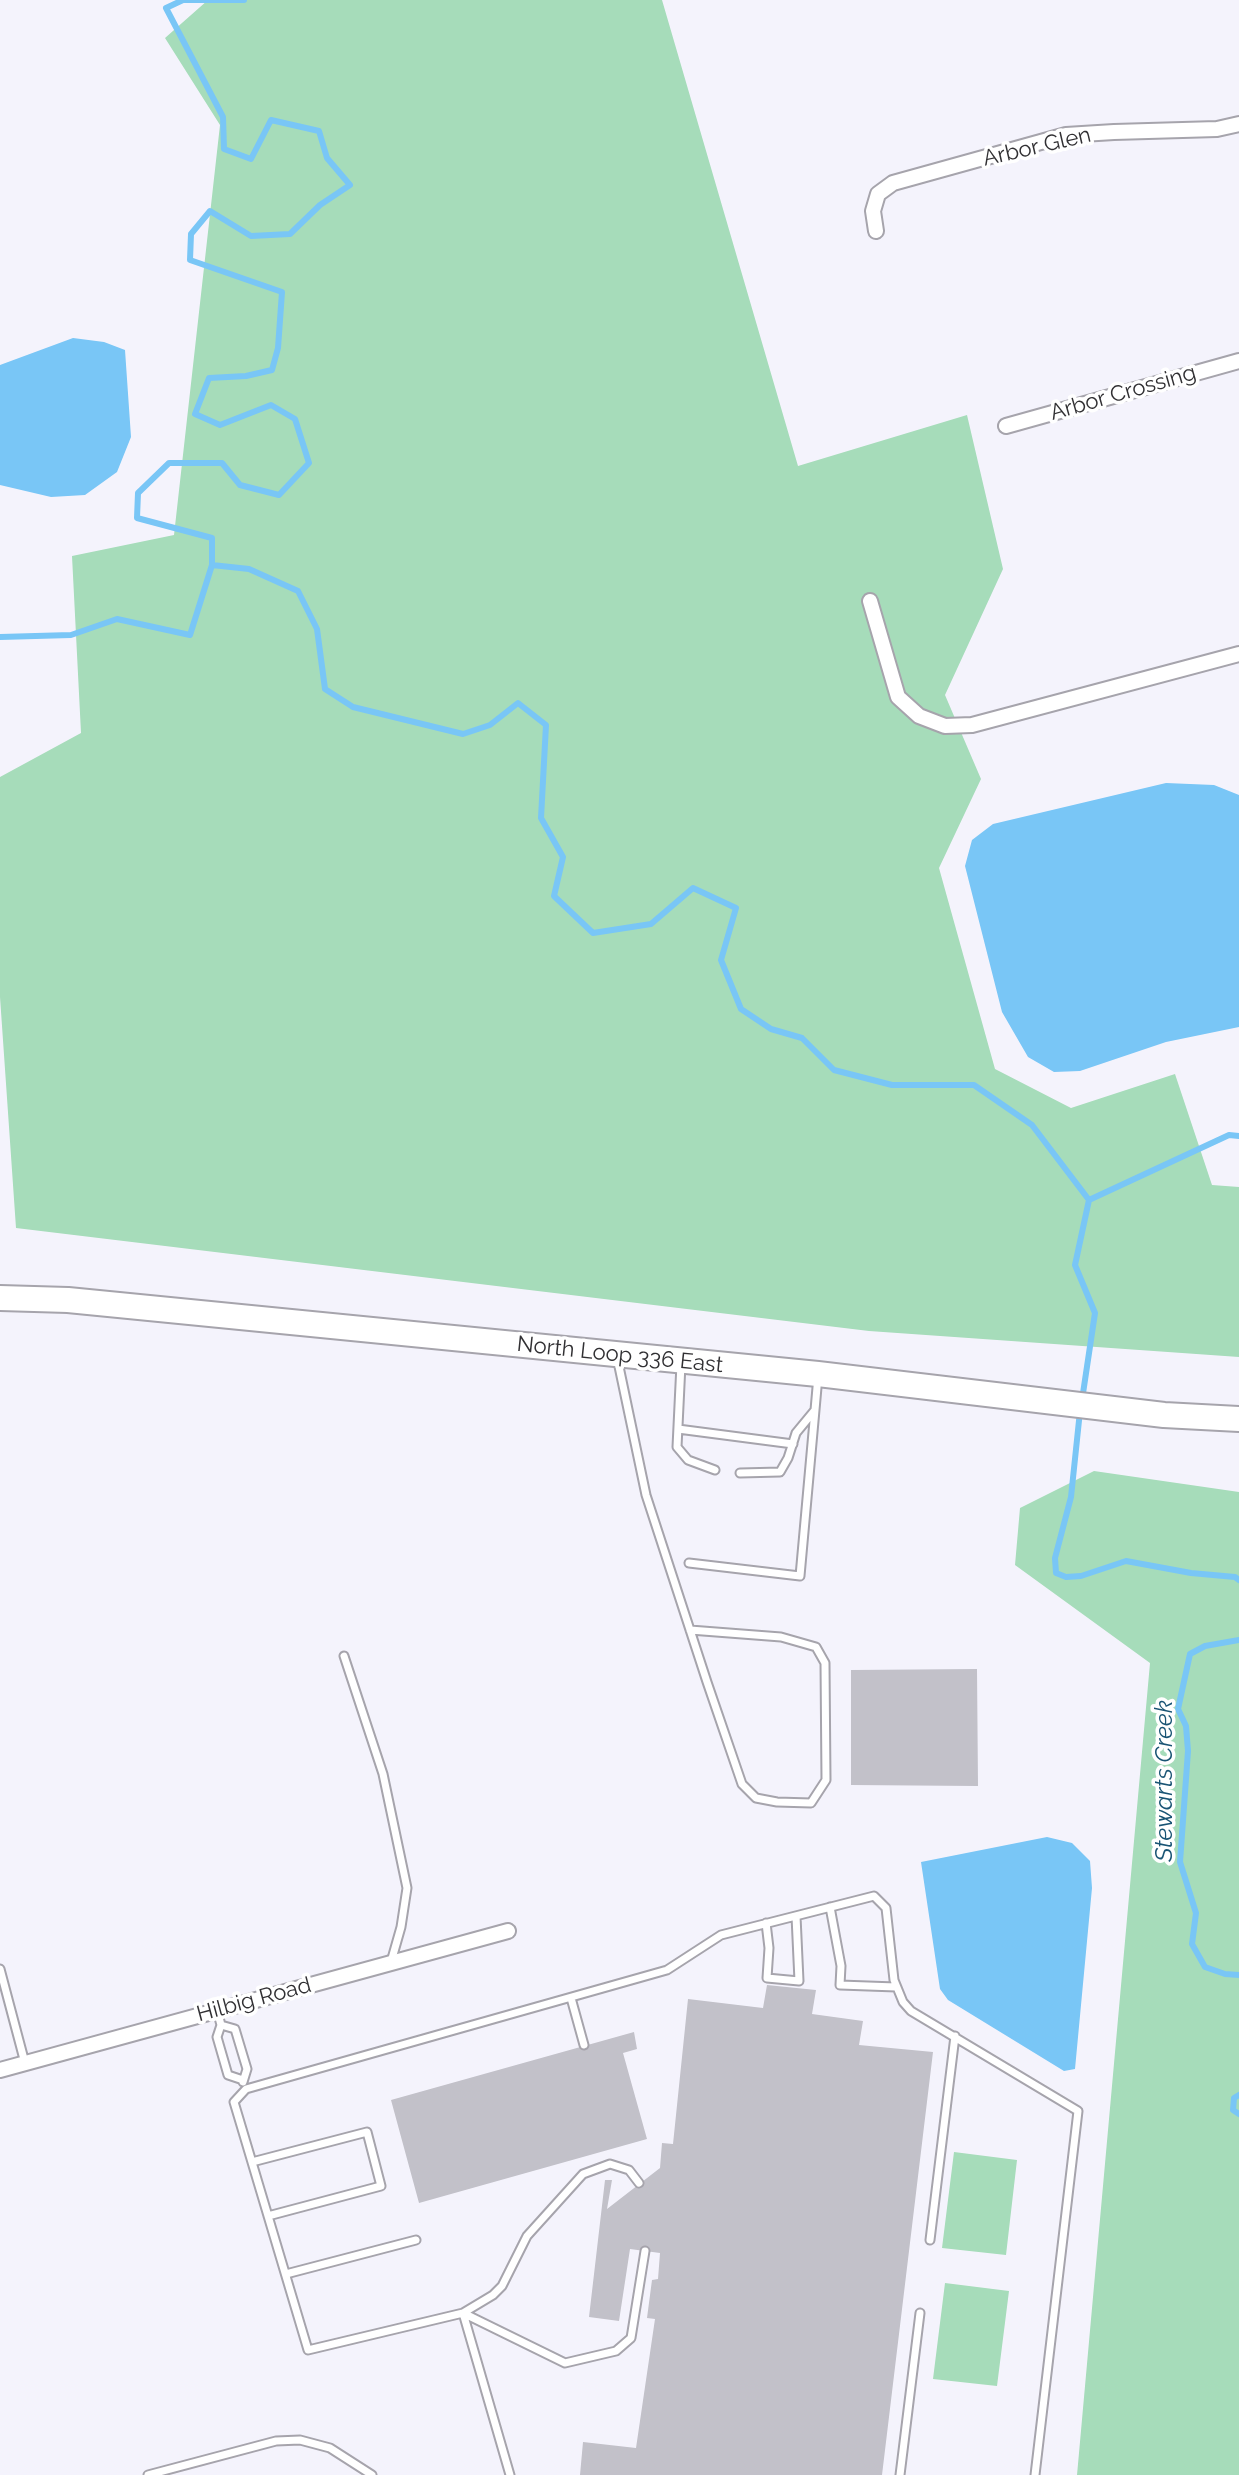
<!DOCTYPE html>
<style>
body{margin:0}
canvas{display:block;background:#f4f3fc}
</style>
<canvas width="1239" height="2475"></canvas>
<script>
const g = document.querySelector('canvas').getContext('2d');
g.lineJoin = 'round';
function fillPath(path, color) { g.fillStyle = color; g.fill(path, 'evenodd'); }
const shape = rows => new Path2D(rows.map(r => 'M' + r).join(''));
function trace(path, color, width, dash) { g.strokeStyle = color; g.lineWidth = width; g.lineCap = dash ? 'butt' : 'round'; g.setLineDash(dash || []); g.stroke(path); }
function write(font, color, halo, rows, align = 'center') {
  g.font = font + ' Raleway,sans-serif'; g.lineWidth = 7; g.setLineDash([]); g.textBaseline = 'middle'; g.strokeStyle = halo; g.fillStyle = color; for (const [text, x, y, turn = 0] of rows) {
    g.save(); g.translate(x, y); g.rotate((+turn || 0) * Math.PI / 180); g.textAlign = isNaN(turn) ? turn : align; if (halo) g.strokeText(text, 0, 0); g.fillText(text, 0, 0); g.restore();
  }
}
const green = shape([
 [208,0,662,0,798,466,967,415,1003,569,945,695,981,779,939,868,995,1069,1071,1108,1175,1074,1212,1185,1239,1187,1239,1357,869,1331,16,1228,0,997,0,777,81,733,72,556,174,535,220,125,165,38],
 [1094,1471,1239,1492,1239,2475,1077,2475,1150,1663,1015,1565,1020,1508],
 [954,2152,1017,2160,1006,2255,942,2248],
 [945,2283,1009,2291,997,2386,933,2379]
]);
const water = shape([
 [73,338,104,342,125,350,131,437,117,472,85,495,51,497,0,485,0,365],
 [1166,783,1214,785,1239,795,1239,1027,1166,1042,1080,1071,1054,1072,1028,1057,1002,1012,965,866,972,840,993,824],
 [1047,1837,1072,1843,1090,1861,1092,1888,1075,2069,1064,2071,948,2000,940,1989,921,1862]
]);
const stream = shape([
 [212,565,212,538,137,518,138,493,169,463,222,463,240,485,279,495,309,463,295,419,271,405,220,425,195,414,209,378,246,376,272,370,278,348,282,292,190,260,191,234,210,211,251,236,290,234,320,205,350,185,327,158,319,131,271,120,251,159,224,149,223,117,166,8,183,0,244,0],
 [0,637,71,635,117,619,190,635,212,565,249,569,298,591,317,629,325,689,353,707,463,734,490,725,518,703,546,725,541,818,563,857,554,896,593,933,651,924,693,888,736,908,721,960,741,1009,771,1029,802,1038,834,1070,892,1085,974,1085,1032,1125,1089,1200],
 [1089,1200,1229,1135,1239,1136],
 [1082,1400,1095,1313,1075,1265,1089,1200],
 [1080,1411,1071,1497,1055,1558,1056,1573,1066,1577,1081,1576,1126,1561,1191,1573,1235,1577,1239,1580],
 [1239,1640,1205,1646,1190,1654,1178,1709,1186,1726,1188,1751,1180,1862,1196,1913,1192,1944,1205,1967,1225,1974,1239,1975],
 [1239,2095,1234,2098,1233,2110,1239,2114]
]);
const building = shape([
 [977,1669,978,1786,851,1785,851,1670],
 [767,1985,816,1990,812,2014,863,2021,859,2045,933,2052,882,2475,580,2475,583,2442,636,2448,655,2319,647,2318,652,2280,658,2279,660,2253,630,2249,619,2321,589,2317,605,2180,612,2180,607,2209,660,2168,662,2143,673,2144,688,1999,763,2008],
 [634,2032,637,2049,623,2053,647,2139,419,2203,391,2100]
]);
const service = shape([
 [617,1357,646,1495,707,1682,742,1784,756,1798,777,1802,811,1803,826,1780,825,1663,816,1647,781,1637,690,1630],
 [681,1364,677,1447,688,1460,715,1470],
 [815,1410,818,1376],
 [678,1429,793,1444],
 [689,1563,800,1576,815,1410,796,1433,788,1458,780,1472,740,1473],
 [344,1656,383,1774,407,1888,401,1927,391,1962],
 [830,1907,841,1966,840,1985,896,1987],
 [766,1923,769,1948,767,1978,799,1981,796,1916],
 [0,1969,25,2063],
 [571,1998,584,2045],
 [217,2010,221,2025,217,2037,228,2075,243,2080],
 [221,2025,235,2029,247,2069,243,2082],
 [252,2162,367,2132,381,2186,268,2216],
 [639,2183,629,2170,610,2164,583,2174,527,2236,502,2286,493,2295,463,2313,565,2363,616,2351,631,2338,645,2251],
 [930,2240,955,2036],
 [286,2274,416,2240],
 [148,2475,276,2441,300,2440,330,2448,372,2475],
 [510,2475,463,2313,308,2350,234,2102,246,2089,667,1970,721,1935,874,1896,886,1908,894,1980,903,2002,911,2011,1078,2111,1035,2475],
 [900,2475,920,2313]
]);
const minor = shape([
 [876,231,873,211,878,194,893,183,1066,135,1114,132,1217,129,1239,124],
 [1006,426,1239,361],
 [870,601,898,697,919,716,945,726,972,725,1239,654],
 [0,2070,508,1931]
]);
const primary = shape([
 [0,1298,68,1300,818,1374,1164,1415,1239,1419]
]);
const streetNames = [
 ["Arbor Glen",1037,147,-13],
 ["Arbor Crossing",1123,393,-16],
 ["North Loop 336 East",620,1355,6],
 ["Hilbig Road",254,2000,-15]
];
const waterNames = [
 ["Stewarts Creek",1165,1781,-90]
];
fillPath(green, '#a6dcba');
fillPath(water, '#79c6f6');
trace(stream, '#79c6f6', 6);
fillPath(building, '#c2c1c9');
trace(service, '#a6a4ac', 11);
trace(minor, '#a6a4ac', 18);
trace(primary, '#a6a4ac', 28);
trace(service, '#fff', 7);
trace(minor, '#fff', 14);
trace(primary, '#fff', 24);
write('22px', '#313033', '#fff', streetNames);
write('italic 24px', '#195474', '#fff', waterNames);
</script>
